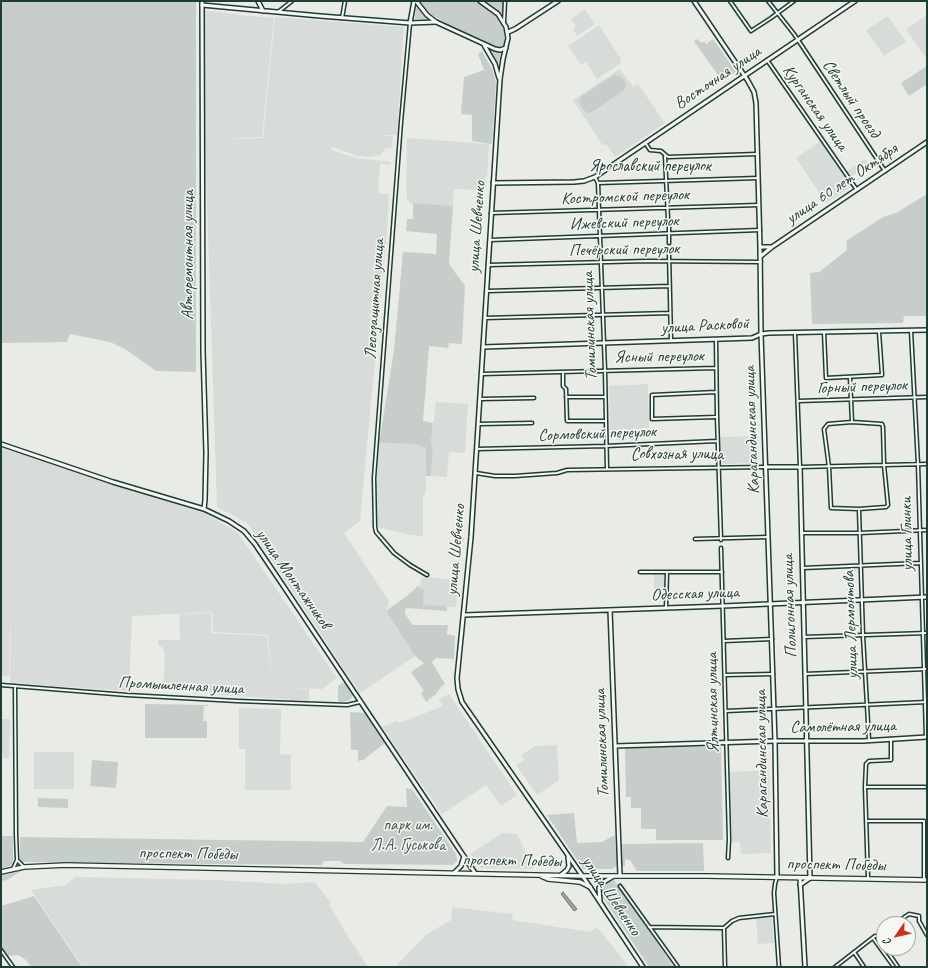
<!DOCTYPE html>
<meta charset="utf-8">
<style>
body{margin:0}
#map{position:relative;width:928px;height:968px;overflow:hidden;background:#e9ebe7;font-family:Caveat,sans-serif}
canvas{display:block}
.frame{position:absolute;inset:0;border:2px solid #1f3d34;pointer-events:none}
.north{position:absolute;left:876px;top:916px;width:40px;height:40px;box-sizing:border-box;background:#f6f6f2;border:1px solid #a0aca6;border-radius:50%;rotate:236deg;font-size:11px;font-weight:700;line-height:16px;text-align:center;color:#1f3d34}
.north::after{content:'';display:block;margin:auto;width:14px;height:18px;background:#c8321e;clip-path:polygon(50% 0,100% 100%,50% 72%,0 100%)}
</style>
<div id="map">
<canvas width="928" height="968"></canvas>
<div class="frame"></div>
<div class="north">С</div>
</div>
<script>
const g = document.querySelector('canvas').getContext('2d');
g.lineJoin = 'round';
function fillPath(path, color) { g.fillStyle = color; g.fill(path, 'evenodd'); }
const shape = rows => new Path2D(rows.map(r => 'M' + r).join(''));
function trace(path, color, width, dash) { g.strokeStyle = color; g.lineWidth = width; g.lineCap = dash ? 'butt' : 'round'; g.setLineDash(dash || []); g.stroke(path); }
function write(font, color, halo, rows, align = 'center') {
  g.font = font + ' Caveat,sans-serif'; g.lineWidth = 3; g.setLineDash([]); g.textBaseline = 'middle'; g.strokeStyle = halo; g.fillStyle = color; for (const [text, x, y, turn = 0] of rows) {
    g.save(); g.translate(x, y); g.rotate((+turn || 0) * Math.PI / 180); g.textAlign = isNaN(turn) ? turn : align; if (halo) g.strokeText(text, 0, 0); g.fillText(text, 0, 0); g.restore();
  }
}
const built = shape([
 [585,9,595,24,577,36,573,29,576,26,571,19],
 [204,10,241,15,274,18,262,137,211,140,263,138,275,17,404,27,397,135,377,135,393,136,392,148,386,148,380,155,370,157,358,156,332,147,331,150,356,158,391,162,391,165,380,164,378,193,389,194,387,232,360,521,344,533,389,601,386,611,415,656,360,693,247,523,217,507,205,140],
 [927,15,927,60,906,29],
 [888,16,906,42,884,56,866,30],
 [599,25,621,59,620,64,597,79,586,62,581,65,568,46],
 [620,69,633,87,638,84,665,123,615,157,606,144,603,146,573,100],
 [407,138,489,144,487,177,485,177,485,181,487,182,486,188,484,190,454,189,453,206,410,203,410,201,407,201,407,191,406,190],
 [821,141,852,186,826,203,796,158],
 [865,159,869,165,851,177,847,171],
 [648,384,649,428,610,430,609,386],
 [436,402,468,404,465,453,449,452,447,477,431,476,433,446,431,444],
 [758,436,759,463,722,464,720,437],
 [379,443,415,444,426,448,426,487,425,495,423,495,423,536,411,535,377,527,376,491],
 [1,448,198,509,238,533,337,678,322,689,272,687,309,689,309,701,209,694,210,685,182,684,182,675,181,691,163,690,165,655,164,654,163,648,158,645,158,640,180,640,179,614,211,613,211,632,212,633,267,636,272,681,268,635,213,632,212,612,132,616,129,691,10,683,11,596,14,587,11,596,9,676,1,676],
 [654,573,664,573,664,591,654,591],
 [421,577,458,580,456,607,422,605,424,589,420,589],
 [449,694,517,795,501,806,486,785,442,814,382,727,397,721,399,723,402,722,443,706,439,699],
 [239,708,281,709,280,754,291,755,291,790,245,790,245,749,239,749],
 [1,719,10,719,9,758,1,758],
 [557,745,559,780,537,795,516,765,524,760,521,755,535,746],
 [34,752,74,752,74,789,34,789],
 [769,770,771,853,741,854,740,842,732,842,729,772],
 [502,833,517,834,533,869,480,868,470,854],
 [75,877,217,880,283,884,315,882,331,903,329,904,349,938,368,967,83,967,31,890,66,885],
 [452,907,513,914,512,920,590,932,597,927,629,967,395,967,427,934,451,920],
 [772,917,774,943,758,944,756,919]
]);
const green = shape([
 [1,1,195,1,196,2,196,372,156,371,125,349,110,342,70,334,67,342,1,343],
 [420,1,473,1,481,5,495,13,499,19,504,32,505,45,502,47,497,47,448,25,429,13],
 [490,1,504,1,503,14,485,2],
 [416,5,427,19,415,19],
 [698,39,701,43,704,41,706,44,713,39,736,72,722,81,694,41],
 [490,50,501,52,498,64],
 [482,51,493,71,496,83,492,144,472,141,472,115,461,114,464,77,484,70,478,54],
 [927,66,927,84,909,96,901,83],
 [614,75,619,76,624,79,626,85,624,90,592,112,587,113,582,108,579,101,582,96],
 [927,194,927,316,904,316,903,323,812,324,810,273,819,272,847,250,846,246,847,244,846,241,883,217,896,213],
 [413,203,453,206,449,264,465,286,462,344,449,343,448,348,429,346,423,421,433,423,431,444,433,446,431,476,426,476,426,448,415,444,379,443,394,350,403,252,436,254,437,234,406,231,407,219,413,219],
 [419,585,420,589,424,589,423,605,447,606,447,611,406,608,405,614,413,625,448,625,447,634,455,636,454,659,436,658,432,662,445,684,441,687,436,694,426,702,421,693,424,691,411,672,424,663,415,656,386,611,408,595],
 [342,683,346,683,353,694,351,699,345,702,339,702,338,699,338,686],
 [145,704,208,705,208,706,204,706,203,721,207,721,207,738,145,738],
 [350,712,365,713,385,743,363,760,358,761,358,750,351,750],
 [721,746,723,840,656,840,656,829,641,829,641,808,631,808,631,797,626,797,625,748],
 [92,760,118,762,116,788,90,786],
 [405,774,407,774,437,819,436,821],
 [406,788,412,789,456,854,457,861,453,865,344,864,340,861,324,861,322,865,20,862,20,837,363,842,387,806,407,807],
 [38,798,68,799,68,808,38,807],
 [574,813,577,843,602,842,613,836,615,836,617,865,613,869,596,869,593,867,591,869,583,869,547,815],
 [1,836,13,836,13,861,12,865,1,869],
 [703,843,704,871,637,871,630,860,625,859,625,866,621,866,621,844],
 [21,871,7,880,1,881,1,876],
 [614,880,674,967,649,967,602,896,602,889,605,884],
 [34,896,82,967,31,967,26,960,18,955,8,956,1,946,1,906]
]);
const water = shape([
 [563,892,577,909,574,911,561,894,563,892]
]);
const minor = shape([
 [730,1,751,31,771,18,794,1],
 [768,1,794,34,885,171],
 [278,12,292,1],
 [342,18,345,1],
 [504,22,505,1],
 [410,23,401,122,374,478,375,527,376,532,394,553,410,565,427,575],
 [767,60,857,190],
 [646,144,650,150,661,151,668,157,757,154],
 [665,156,668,219],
 [595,177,598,183,758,178],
 [598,183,605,371,607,469],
 [491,213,759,205],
 [669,226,669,243],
 [490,240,760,230],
 [669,253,671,340],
 [488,265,647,261,761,262],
 [487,291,670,286],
 [485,318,670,313],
 [911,331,918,464,926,737],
 [824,332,826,378,882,375,879,332],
 [795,333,800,467,927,464],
 [716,340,717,417,721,540],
 [563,373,563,386,566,389,567,421,606,421],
 [482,374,716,368],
 [850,378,852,422],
 [716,392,652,395,652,419,716,417],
 [566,397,605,397],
 [480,399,534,398],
 [798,401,927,397],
 [852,422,882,424,883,427,884,465,888,505,886,507,859,509,831,508,829,467,824,429,828,424,852,422],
 [479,424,532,423],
 [477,449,606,446,717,441],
 [476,473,495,476,515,476,557,473,567,470,765,467],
 [859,510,863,636,869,740],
 [802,533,860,533,927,530],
 [695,539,768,537],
 [721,548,729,839,728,858],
 [803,568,920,563],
 [640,572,722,572],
 [666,608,667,572],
 [804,637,927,633],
 [724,641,772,639],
 [805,674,927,669],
 [725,675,773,674],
 [1,685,127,695,237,701,347,705,360,702],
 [726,711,927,702],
 [865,787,925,787],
 [866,821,924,821,924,880],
 [17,860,24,867],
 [13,869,17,860,16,834,15,686],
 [777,877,775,884,774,893,779,967],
 [868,878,865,787,866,764,869,761,891,760,891,739],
 [620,886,678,967],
 [894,924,909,914,919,916,919,921,927,935],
 [649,927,724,928,732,921,739,918,775,914],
 [724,928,725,967],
 [873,938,894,967],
 [885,948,898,967],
 [1,950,13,967],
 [854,952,864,967],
 [835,967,875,936,877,936,884,946]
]);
const tertiary = shape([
 [258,1,263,11],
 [202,5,320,16,410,23,436,22],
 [410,23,414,1],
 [508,32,515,29,558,1],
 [483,347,752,338,761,334,769,333,927,330],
 [610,610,620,876],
 [464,615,723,606,927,597],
 [615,746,775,741,863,741,927,737],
 [800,878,805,967],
 [800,885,810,878]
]);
const secondary = shape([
 [202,1,203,351,206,453,205,500,204,509],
 [416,1,427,15,436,22,495,49,500,50,506,48],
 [480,1,498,14,506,27,508,38,503,59,500,79,471,537,460,648,457,678,458,689,462,702,590,887,643,967],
 [694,1,748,81,754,92,756,103,760,247,761,334,775,741,777,877],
 [484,45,495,64,499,78],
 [493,183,574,182,584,181,595,177,855,1],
 [760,247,772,247],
 [761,256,772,247,927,142],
 [1,444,113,482,204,509,229,521,244,531,255,544,282,584,475,873],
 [766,467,800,467,810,878],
 [454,873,461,866,464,856],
 [561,875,567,870,569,866,568,857],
 [600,901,599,888,602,883,614,876]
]);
const primary = shape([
 [1,872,24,867,66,865,582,876,706,876,927,880],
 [541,876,548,879,580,882,590,887]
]);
const streetNames = [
 ["Восточная улица",718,78,-34],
 ["Светлый проезд",851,99,56],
 ["Курганская улица",815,108,55],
 ["Ярославский переулок",650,167],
 ["улица 60 лет Октября",842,184,-34],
 ["Костромской переулок",625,197,-2],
 ["Ижевский переулок",624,223,-2],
 ["улица Шевченко",477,227,-86],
 ["Печёрский переулок",624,250,-1],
 ["Авторемонтная улица",189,255,-90],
 ["Лесозащитная улица",375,299,-86],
 ["Томилинская улица",590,326,-92],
 ["улица Расковой",705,326,-3],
 ["Ясный переулок",659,357,-1],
 ["Горный переулок",862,387,-2],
 ["Карагандинская улица",752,430,-92],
 ["Сормовский переулок",597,434,-2],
 ["Совхозная улица",677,455],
 ["улица Глинки",907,534,-91],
 ["улица Шевченко",456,550,-85],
 ["улица Монтажников",293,579,55],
 ["Одесская улица",695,594,-2],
 ["Полигонная улица",790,606,-92],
 ["улица Лермонтова",851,625,-92],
 ["Промышленная улица",181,686,3],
 ["Ялтинская улица",713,703,-91],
 ["Самолётная улица",843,727,-1],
 ["Томилинская улица",602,743,-92],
 ["Карагандинская улица",762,754,-91],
 ["проспект Победы",188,854,1],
 ["проспект Победы",512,861,1],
 ["проспект Победы",836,865,1],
 ["улица Шевченко",611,896,56]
];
const parkNames = [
 ["парк им.",408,826],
 ["Л.А. Гуськова",408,846]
];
fillPath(built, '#d8dcd8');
fillPath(green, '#c7cec9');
fillPath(water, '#99a6a0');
trace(water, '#687c75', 1);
trace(minor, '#1f3d34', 5);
trace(tertiary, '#1f3d34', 6);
trace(secondary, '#1f3d34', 6);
trace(primary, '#1f3d34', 6);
trace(minor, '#f6f6f2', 2);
trace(tertiary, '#f6f6f2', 3);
trace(secondary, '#f6f6f2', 3);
trace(primary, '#f6f6f2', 3.5);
write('17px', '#1f3d34', '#f6f6f2', streetNames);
write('17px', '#415a52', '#f6f6f2', parkNames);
</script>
